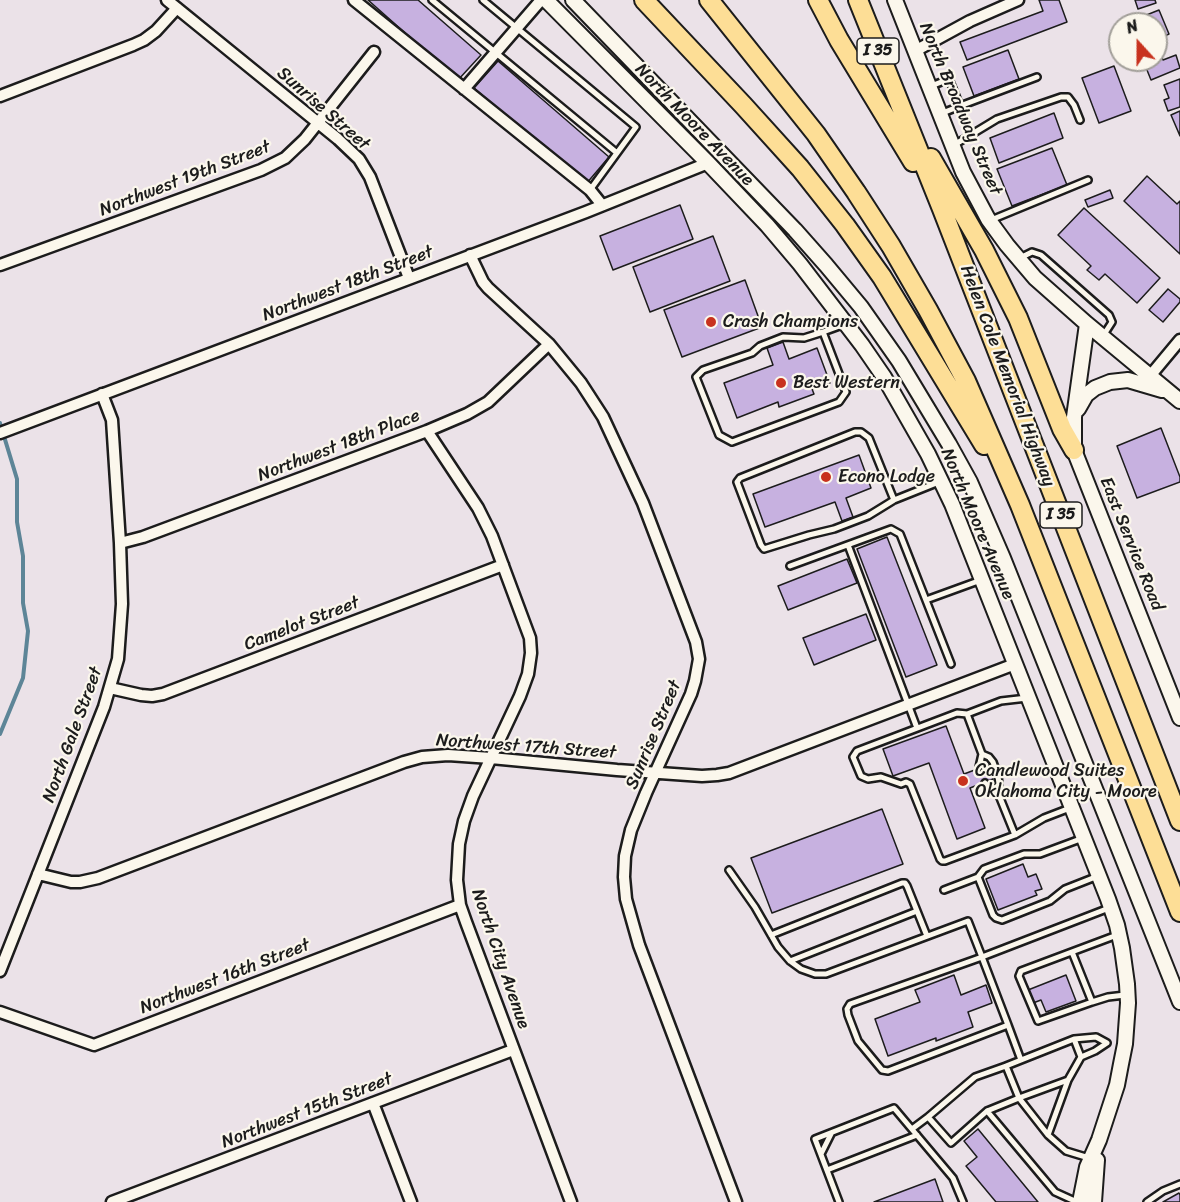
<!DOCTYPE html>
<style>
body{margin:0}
#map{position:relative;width:1180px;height:1202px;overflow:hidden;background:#ebe2e8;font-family:Sriracha,sans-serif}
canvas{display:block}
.north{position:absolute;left:1108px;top:12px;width:60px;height:60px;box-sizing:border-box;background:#fbf7ec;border:2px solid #a29f99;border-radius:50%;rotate:339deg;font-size:16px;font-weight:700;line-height:24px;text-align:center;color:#1c1c1c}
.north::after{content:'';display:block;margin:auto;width:21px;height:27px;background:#c8321e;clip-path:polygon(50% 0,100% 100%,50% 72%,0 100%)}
</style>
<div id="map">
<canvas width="1180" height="1202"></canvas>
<div class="north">N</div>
</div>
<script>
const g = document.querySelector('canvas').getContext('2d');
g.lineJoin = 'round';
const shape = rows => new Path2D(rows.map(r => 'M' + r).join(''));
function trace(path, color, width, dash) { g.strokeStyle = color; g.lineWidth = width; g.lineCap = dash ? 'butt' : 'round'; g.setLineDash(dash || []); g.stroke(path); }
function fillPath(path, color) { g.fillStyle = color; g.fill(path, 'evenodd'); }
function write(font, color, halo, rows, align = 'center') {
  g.font = font + ' Sriracha,sans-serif'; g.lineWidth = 4.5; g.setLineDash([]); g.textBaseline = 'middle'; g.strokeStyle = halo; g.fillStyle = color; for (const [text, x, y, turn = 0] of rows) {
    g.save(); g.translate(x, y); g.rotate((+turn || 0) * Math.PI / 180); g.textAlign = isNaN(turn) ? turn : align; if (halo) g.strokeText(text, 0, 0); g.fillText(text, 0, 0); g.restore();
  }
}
const stream = shape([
 [0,423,17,479,17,522,23,556,23,603,28,631,23,678,0,734]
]);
const building = shape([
 [368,0,418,0,481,55,458,80,368,0],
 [1039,0,1059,0,1067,22,967,60,960,42,1043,11,1039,0],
 [1135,0,1155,0,1156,3,1138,9,1135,0],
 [1159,10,1169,34,1156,40,1156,24,1148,24,1144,16,1159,10],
 [1156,45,1163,60,1176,55,1180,68,1151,80,1143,60,1156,60,1156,45],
 [1008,50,1019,79,974,96,963,67,1008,50],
 [498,61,609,157,586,184,474,88,498,61],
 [1114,66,1131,111,1099,123,1082,78,1114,66],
 [1180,79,1180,107,1168,111,1164,100,1169,98,1164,85,1180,79],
 [1180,111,1180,136,1171,115,1180,111],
 [1054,113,1063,138,999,163,990,138,1054,113],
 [1052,148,1067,185,1012,206,997,169,1052,148],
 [1147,176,1177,204,1180,201,1180,254,1124,201,1147,176],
 [1110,190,1113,198,1088,207,1085,200,1110,190],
 [680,205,693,239,613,270,600,236,680,205],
 [1084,208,1160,278,1137,303,1105,274,1099,280,1087,270,1091,266,1058,235,1084,208],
 [713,236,730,281,650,312,633,267,713,236],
 [745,280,762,327,682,357,664,310,745,280],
 [1168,289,1180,299,1180,302,1163,322,1149,310,1168,289],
 [783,342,789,359,817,348,830,383,812,389,814,394,779,407,778,402,737,418,724,383,773,365,767,348,783,342],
 [1161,428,1180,477,1180,482,1137,498,1117,446,1161,428],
 [859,455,871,488,846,498,853,517,842,521,835,502,765,527,753,494,859,455],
 [887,537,937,665,906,677,857,549,887,537],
 [847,559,857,583,788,610,778,586,847,559],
 [866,614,876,640,814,665,803,638,866,614],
 [946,726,964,774,988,765,993,779,970,788,985,828,957,839,929,763,893,776,883,749,946,726],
 [882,809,903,864,772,913,751,858,882,809],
 [1023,864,1028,877,1036,874,1042,889,1035,891,1037,895,998,910,986,879,1023,864],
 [954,975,961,995,986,985,992,1003,968,1012,973,1027,936,1041,936,1038,888,1056,875,1019,920,1002,915,990,954,975],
 [1066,975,1076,1001,1046,1012,1041,1000,1033,1003,1028,990,1066,975],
 [978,1129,1038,1202,996,1202,966,1166,977,1157,964,1141,978,1129],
 [935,1179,943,1202,874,1202,935,1179],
 [1179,1193,1180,1195,1180,1202,1163,1202,1179,1193]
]);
const lane = shape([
 [432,0,617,153],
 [483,0,636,127,590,190],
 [931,86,949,79,960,106,940,114],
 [960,106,1037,77],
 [954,145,997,119,1061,97,1068,97,1074,105,1080,120],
 [991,220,1088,180],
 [1020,258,1032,252,1041,255,1109,315,1112,322,1103,336],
 [823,332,846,392,839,402,732,442,719,435,696,377,703,370,752,353,760,346,783,337,804,338,823,332,845,324],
 [894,500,869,438,861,432,855,432,740,478,737,482,761,545,764,549,809,535,834,529,868,516,894,500,939,482],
 [848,545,917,728],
 [790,566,891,529,900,534,951,664],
 [926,600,981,580],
 [1027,698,1001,701,967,714,957,713,857,751,853,757,861,776,868,779,881,777,901,784,906,782,910,784,940,859,942,861,945,861,1015,835,1044,818,1070,808],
 [967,714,982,754,989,757,993,762,998,776,999,784,996,788,1015,835],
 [979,767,982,754],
 [985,783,989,787,996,788],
 [729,870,755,907,778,947,790,961,801,969,815,974,826,974,968,921,982,957,1008,1025,888,1071,882,1070,858,1041,848,1015,847,1009,850,1004,982,957,1109,908],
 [978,877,993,915,996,918,1002,920,1050,901,1065,889,1098,876],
 [944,890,978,877,984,869,1024,854,1040,854,1083,838],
 [771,935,902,883,905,883,907,886,927,936],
 [1072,952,1092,1002,1038,1021,1019,976,1021,971,1117,935],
 [790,961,917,911],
 [1092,1002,1108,997,1125,995],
 [1008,1025,1021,1060],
 [1074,1039,1081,1057],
 [1006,1066,1019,1098,1068,1080,1048,1135],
 [987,1111,951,1143,928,1117,975,1077,1006,1066,1074,1039,1096,1037,1107,1043,1095,1051,1081,1057,1068,1080],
 [912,1129,928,1117],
 [821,1154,831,1134],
 [827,1170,917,1135],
 [839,1202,815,1139,894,1108,953,1178,963,1202],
 [1077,1202,1055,1192,987,1111,1019,1098,1048,1135,1066,1151,1089,1158],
 [1147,1202,1163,1191,1180,1184]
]);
const street = shape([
 [167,0,338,139,359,159,370,177,409,278],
 [354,0,590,190,602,205],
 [915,51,970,21,1018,0],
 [464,89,541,0],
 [0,96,133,45,144,40,156,31,177,8],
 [470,255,483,282,488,288,549,344,581,383,603,417,643,503,696,642,699,659,695,681,691,694,646,793,631,830,625,856,624,877,626,899,639,945,736,1202],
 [0,265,261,170,285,158,305,139,374,52],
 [1150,376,1180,340],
 [427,431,478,508,492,536,530,638,531,653,528,674,520,696,473,796,464,821,459,844,457,880,460,905,466,922,571,1202],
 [0,433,586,212,708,163],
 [120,543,143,537,427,431,467,414,488,402,549,344],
 [110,688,141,695,152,696,163,694,503,565],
 [38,874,71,882,80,882,98,878,404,762,422,757,448,755,491,758,617,770,702,776,717,775,729,773,1015,664],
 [0,971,104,707,118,659,122,604,120,543,112,420,102,394],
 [0,1012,94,1045,460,905],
 [373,1103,411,1202],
 [112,1202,513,1050]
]);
const secondary = shape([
 [546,0,708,163,767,225,800,264,862,345,884,377,928,454,952,504,1108,899,1117,925,1122,948,1127,984,1128,1003,1125,1044,1121,1064,1117,1085,1099,1140,1087,1167,1080,1202],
 [573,0,795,230,826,265,861,307,899,361,949,444,970,482,1003,558,1180,1002],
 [895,0,963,172,988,219,1007,245,1035,278,1087,324,1180,401],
 [1087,324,1074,417,1074,450,1180,718],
 [1078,409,1086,395,1095,388,1110,382,1128,380,1162,390],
 [1094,1202,1097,1160]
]);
const highway = shape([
 [644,0,743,105,800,168,845,225,882,277,984,445],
 [709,0,816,134,856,192,891,246,928,310,966,381,1020,505,1180,912],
 [818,0,839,40,913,162],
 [858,0,942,209,1180,821],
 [931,158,984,250,1018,318,1062,429,1074,450]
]);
const markers = [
 [711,322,6,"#c8321e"],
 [781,383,6,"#c8321e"],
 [826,477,6,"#c8321e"],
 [963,781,6,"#c8321e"]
];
const shields = [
 [878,51,42],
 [1061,515,42]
];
const shieldNames = [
 ["I 35",878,51],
 ["I 35",1061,515]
];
const streetNames = [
 ["Sunrise Street",323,109,41],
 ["North Broadway Street",960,109,67],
 ["North Moore Avenue",694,125,46],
 ["Northwest 19th Street",185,179,-21],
 ["Northwest 18th Street",348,284,-21],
 ["Helen Cole Memorial Highway",1007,376,69],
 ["Northwest 18th Place",339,446,-21],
 ["North Moore Avenue",977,524,67],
 ["East Service Road",1131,544,68],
 ["Camelot Street",302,624,-21],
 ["North Gale Street",73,735,-70],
 ["Sunrise Street",654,735,-67],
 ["Northwest 17th Street",526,747,4],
 ["North City Avenue",500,959,71],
 ["Northwest 16th Street",225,977,-21],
 ["Northwest 15th Street",307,1111,-21]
];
const poiNames = [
 ["Crash Champions",723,322],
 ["Best Western",793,383],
 ["Econo Lodge",838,477],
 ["Candlewood Suites",975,771],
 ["Oklahoma City - Moore",975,792]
];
trace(stream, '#5d8597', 4);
fillPath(building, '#c7b1e0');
trace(building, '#1c1c1c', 1.5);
trace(lane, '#1c1c1c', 10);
trace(street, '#1c1c1c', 15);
trace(secondary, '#1c1c1c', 18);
trace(highway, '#1c1c1c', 22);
trace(lane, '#fbf7ec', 5);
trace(street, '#fbf7ec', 10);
trace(secondary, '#fbf7ec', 14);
trace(highway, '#fdde96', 18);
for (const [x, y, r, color] of markers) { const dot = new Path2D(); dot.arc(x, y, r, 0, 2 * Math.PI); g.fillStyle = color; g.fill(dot); trace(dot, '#fbf7ec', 2); }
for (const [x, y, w] of shields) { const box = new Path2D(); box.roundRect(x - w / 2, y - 13, w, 26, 4.5); g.fillStyle = '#fbf7ec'; g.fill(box); trace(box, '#1c1c1c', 1.5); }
write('bold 16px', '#1c1c1c', null, shieldNames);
write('18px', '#1c1c1c', '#fbf7ec', streetNames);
write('18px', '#1c1c1c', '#fbf7ec', poiNames, 'left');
</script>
